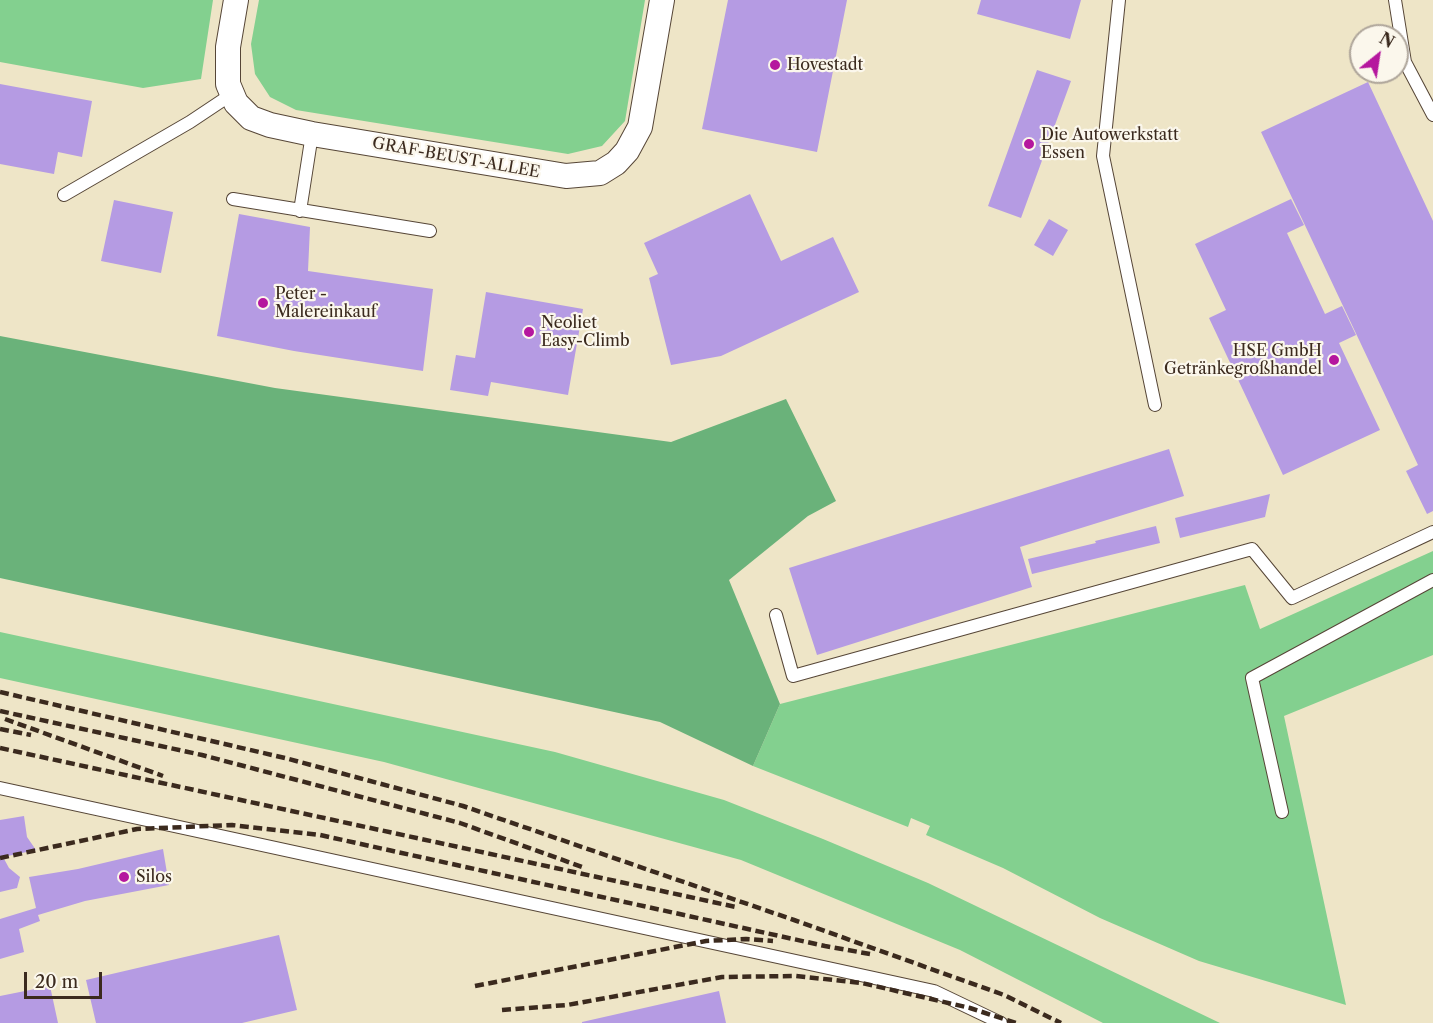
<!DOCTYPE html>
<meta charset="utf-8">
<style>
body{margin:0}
#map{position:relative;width:1433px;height:1023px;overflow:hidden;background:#eee5c7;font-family:"Libre Caslon Text",serif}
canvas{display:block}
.north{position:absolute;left:1349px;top:24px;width:60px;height:60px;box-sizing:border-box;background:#fbf7ec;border:2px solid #aea59a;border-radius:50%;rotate:30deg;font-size:16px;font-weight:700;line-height:24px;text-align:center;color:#3b2a1e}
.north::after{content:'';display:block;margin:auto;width:21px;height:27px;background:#b5179e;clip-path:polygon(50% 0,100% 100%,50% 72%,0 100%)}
.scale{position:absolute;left:24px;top:972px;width:78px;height:27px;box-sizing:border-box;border:3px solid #3b2a1e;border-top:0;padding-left:8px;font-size:18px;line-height:21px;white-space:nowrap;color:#3b2a1e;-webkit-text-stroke:4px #fbf7ec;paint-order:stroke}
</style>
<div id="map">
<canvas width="1433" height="1023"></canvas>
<div class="north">N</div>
<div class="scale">20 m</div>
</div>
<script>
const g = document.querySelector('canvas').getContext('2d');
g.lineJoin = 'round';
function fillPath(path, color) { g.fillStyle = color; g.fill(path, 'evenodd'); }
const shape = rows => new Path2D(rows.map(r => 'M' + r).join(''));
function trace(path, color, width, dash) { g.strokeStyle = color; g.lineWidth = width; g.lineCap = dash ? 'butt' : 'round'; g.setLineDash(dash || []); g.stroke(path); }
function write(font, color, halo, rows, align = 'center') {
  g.font = font + ' "Libre Caslon Text",serif'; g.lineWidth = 4.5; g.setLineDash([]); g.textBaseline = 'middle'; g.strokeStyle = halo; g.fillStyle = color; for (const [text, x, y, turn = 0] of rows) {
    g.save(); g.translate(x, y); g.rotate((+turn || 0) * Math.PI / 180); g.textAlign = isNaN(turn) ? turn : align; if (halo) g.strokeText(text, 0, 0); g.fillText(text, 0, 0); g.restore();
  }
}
const green = shape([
 [0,0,213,0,201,79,143,88,0,62],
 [259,0,645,0,625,121,602,146,568,154,296,110,270,97,255,74,251,44],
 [1433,551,1433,655,1284,716,1346,1005,1199,961,1100,918,1003,868,926,835,930,826,911,818,908,827,753,766,780,704,1245,585,1260,629],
 [0,632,555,752,724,800,823,839,928,883,1220,1023,1103,1023,960,950,741,860,384,762,0,678]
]);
const forest = shape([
 [0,336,275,388,671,442,786,399,836,501,808,516,729,580,780,704,753,766,660,722,0,578]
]);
const building = shape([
 [728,0,847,0,817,152,702,129],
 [981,0,1081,0,1070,39,977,14],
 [1037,70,1071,81,1021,218,988,206],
 [1368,82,1433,221,1433,511,1427,514,1406,471,1418,465,1261,132],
 [0,84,92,101,82,157,58,152,54,174,0,164],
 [750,194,781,261,833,237,859,292,721,356,671,365,649,278,658,274,644,243],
 [1291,199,1304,225,1287,233,1325,314,1342,306,1356,335,1339,343,1380,430,1283,475,1209,318,1226,310,1195,244],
 [114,200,173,212,161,273,101,261],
 [239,214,310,227,308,271,433,289,423,371,294,351,217,336],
 [1049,219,1068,230,1053,256,1034,245],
 [486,292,583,309,568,395,491,382,488,396,450,390,456,355,475,358],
 [1169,449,1184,496,1020,547,1032,587,817,655,789,568],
 [1270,494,1265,517,1180,538,1175,518],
 [1156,526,1160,543,1032,574,1028,559,1096,543,1095,541],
 [24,816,27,837,36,850,3,857,9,868,20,877,17,888,0,892,0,820],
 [163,849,169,885,85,901,38,915,40,921,19,929,24,952,0,959,0,919,36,908,29,877,78,869],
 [279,935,297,1010,242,1023,96,1023,86,980],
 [50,986,58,1023,0,1023,0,996],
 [719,991,726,1023,582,1023,582,1022]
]);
const lane = shape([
 [1119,0,1103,156,1155,405],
 [1395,0,1405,62,1433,115],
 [64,195,190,122,232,94],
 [233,199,430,231],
 [300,211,312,134],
 [776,615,793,676,1252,549,1292,598,1433,532],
 [0,788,934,991,1001,1023],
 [1282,812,1252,678,1433,580]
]);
const street = shape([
 [236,0,228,47,228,84,236,103,251,118,270,125,312,134,566,176,600,173,616,163,627,151,640,127,662,0]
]);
const rail = shape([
 [0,692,285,758,463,806,794,920,1004,995,1061,1023],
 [0,711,202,755,460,823,585,868],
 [5,719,163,776],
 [0,729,31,735],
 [0,748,736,907],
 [0,858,137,829,232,825,320,835,825,946,870,954],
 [475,986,706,941,746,939,773,941],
 [502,1010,567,1005,722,977,796,976,862,983,970,1008,1016,1023]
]);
const markers = [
 [775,65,6,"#b5179e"],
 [1029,144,6,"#b5179e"],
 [263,303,6,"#b5179e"],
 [529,332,6,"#b5179e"],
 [1334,360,6,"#b5179e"],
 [124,877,6,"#b5179e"]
];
const poiNames = [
 ["Hovestadt",787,65],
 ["Die Autowerkstatt",1041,135],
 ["Essen",1041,153],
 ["Peter -",275,294],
 ["Malereinkauf",275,312],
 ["Neoliet",541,323],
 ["Easy-Climb",541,341],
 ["HSE GmbH",1322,351,"right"],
 ["Getränkegroßhandel",1322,369,"right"],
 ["Silos",136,877]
];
const streetNames = [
 ["GRAF-BEUST-ALLEE",456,158,10]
];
fillPath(green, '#83d08f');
fillPath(forest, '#6ab27a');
fillPath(building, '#b59be3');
trace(lane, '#564637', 14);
trace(street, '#564637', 26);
trace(lane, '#fff', 12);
trace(street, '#fff', 24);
trace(rail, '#3b2a1e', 4.5, [9, 4.5]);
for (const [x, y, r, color] of markers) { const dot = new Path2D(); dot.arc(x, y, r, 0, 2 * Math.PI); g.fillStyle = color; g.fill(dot); trace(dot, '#fbf7ec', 2); }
write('16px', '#3b2a1e', '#fbf7ec', poiNames, 'left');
write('16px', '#3b2a1e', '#fbf7ec', streetNames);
</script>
